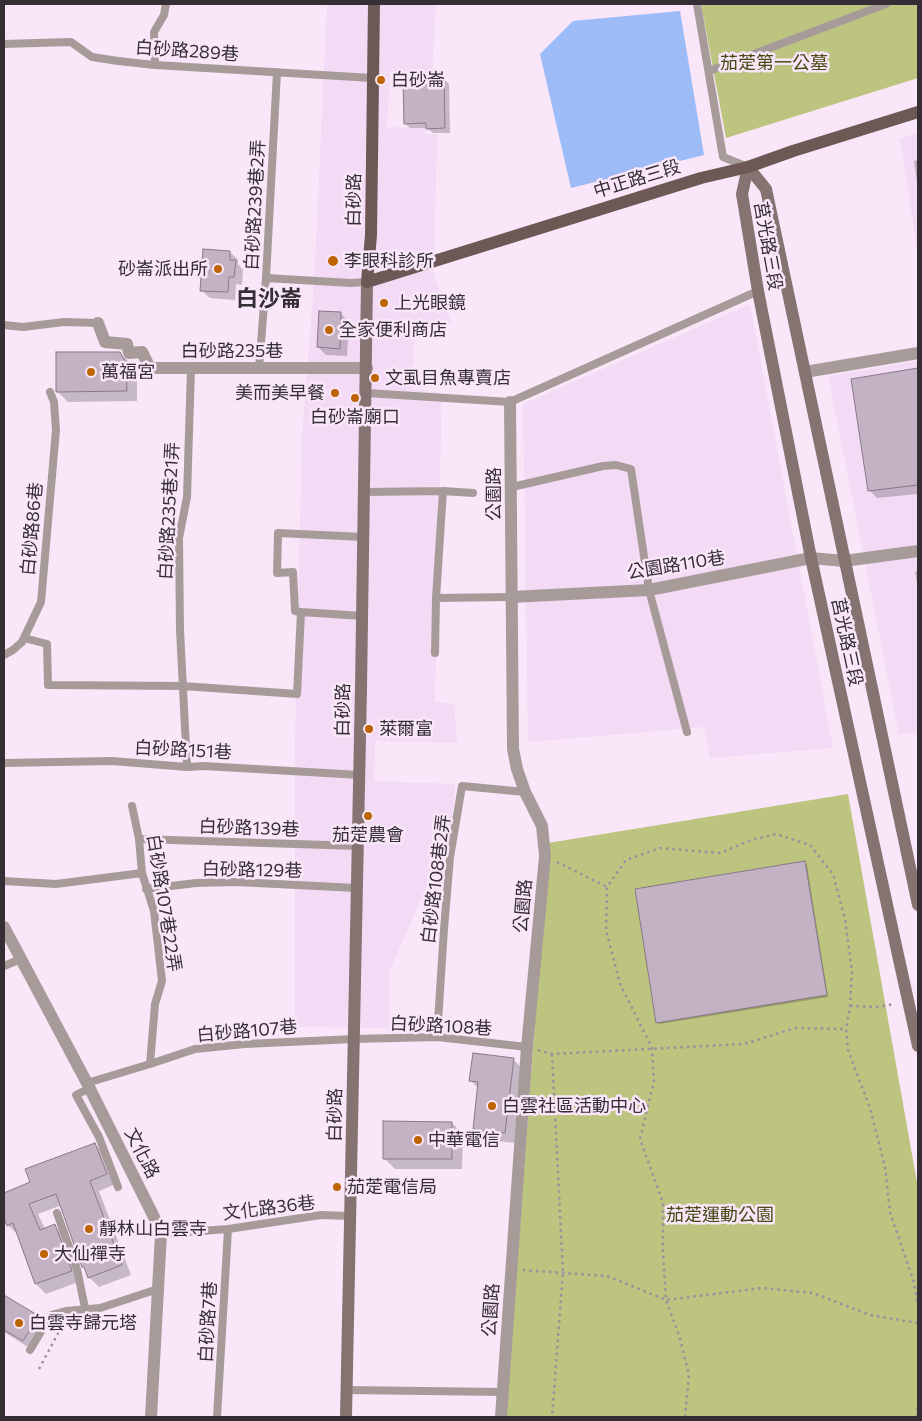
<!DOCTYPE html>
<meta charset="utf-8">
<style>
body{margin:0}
#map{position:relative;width:922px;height:1421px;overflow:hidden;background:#f9e6f9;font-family:Commissioner,sans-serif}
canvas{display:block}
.frame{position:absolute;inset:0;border:5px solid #352e35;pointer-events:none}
</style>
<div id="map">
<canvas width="922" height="1421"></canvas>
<div class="frame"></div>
</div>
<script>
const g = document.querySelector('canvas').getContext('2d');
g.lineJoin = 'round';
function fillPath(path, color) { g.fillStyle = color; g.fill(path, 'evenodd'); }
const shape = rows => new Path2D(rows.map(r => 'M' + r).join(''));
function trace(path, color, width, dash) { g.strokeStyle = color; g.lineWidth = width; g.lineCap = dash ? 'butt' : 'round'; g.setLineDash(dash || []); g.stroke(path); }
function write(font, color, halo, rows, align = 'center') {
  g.font = font + ' Commissioner,"Noto Sans TC",sans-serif'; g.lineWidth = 5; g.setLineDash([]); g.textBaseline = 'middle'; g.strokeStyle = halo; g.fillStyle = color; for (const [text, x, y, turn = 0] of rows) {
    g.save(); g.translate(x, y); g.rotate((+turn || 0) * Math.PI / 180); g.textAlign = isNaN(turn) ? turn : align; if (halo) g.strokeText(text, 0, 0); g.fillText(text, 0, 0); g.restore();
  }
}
const built = shape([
 [327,4,436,4,432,75,390,72,387,127,425,128,425,134,437,134,434,276,452,324,416,322,411,389,442,393,435,702,454,704,457,743,375,741,374,781,455,784,451,831,390,970,389,1028,295,1027,295,739,302,435,314,284],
 [918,133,918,256,900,139],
 [750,304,833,748,710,758,704,727,528,742,523,404],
 [918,361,918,732,899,734,828,376]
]);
const green = shape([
 [701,4,918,4,918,78,726,138],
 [848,794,918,1188,918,1417,506,1417,548,843]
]);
const water = shape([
 [680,11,704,155,571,188,540,54,573,21]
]);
const shadow = shape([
 [444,79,449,84,450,133,433,133,427,128,410,128,405,123,426,83],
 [918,160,918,190,914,161],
 [230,252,238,260,238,264,243,270,242,285,236,284,235,300,210,298,201,290],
 [341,314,349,322,347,356,326,355,318,347],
 [120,353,131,364,133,369,137,373,137,401,68,402,57,391],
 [918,370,918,494,877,498,869,490,853,381],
 [918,571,918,588,915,572],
 [805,863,807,865,828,997,660,1024,657,1022],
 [513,1059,524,1070,516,1143,485,1140,474,1129,479,1089,471,1081],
 [452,1123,463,1134,462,1169,395,1169,384,1158],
 [95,1144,105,1154,116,1184,99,1191,131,1275,99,1287,89,1277,86,1270,83,1266,62,1205,38,1214,45,1229,55,1226,65,1236,81,1281,46,1294,36,1284,18,1235,8,1225,4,1215,4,1194,32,1183],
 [6,1297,38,1317,46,1325,31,1349,4,1332,4,1300]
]);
const building = shape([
 [425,78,444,78,445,128,426,129,426,123,404,124,403,82,425,82,425,78],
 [203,249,230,251,230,260,236,260,234,277,229,277,228,292,200,291,203,249],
 [319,311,341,312,340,349,317,347,319,311],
 [56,352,120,352,123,358,126,361,127,391,56,392,56,352],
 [918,368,918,485,868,491,851,379,918,368],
 [805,861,827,995,656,1023,635,889,805,861],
 [473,1053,514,1058,505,1133,473,1129,478,1082,469,1081,473,1053],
 [383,1121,452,1122,452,1159,383,1159,383,1121],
 [95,1143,107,1174,90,1181,122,1265,88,1278,84,1267,82,1267,56,1194,29,1204,40,1230,55,1224,72,1271,35,1284,13,1223,7,1226,4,1218,4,1193,30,1182,25,1169,95,1143],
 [4,1295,39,1316,23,1341,4,1330,4,1295]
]);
const path = shape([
 [557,862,607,887],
 [850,1006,875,1007,895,1004],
 [538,1050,552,1054,744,1044,795,1028,846,1029],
 [552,1054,563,1272,552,1417],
 [523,1270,607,1276,666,1300,762,1288,813,1293,870,1315,918,1323],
 [39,1369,64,1322],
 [685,1417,689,1375,679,1335,666,1300,663,1253,663,1203,640,1139,654,1081,652,1048,620,984,606,930,607,887,626,860,660,848,720,853,751,840,776,834,810,845,833,874,845,919,852,971,850,1006,846,1029,848,1050,870,1108,885,1167,890,1212,914,1283,918,1306],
 [917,1417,918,1406]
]);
const lane = shape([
 [697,4,723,157,748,167],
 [4,44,71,42,92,57,118,61,155,65,372,78],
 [155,65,154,32,164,15,166,4],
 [709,71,886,4],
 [266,278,351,283,367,282],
 [4,325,23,327,64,322,98,323],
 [259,369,266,278,277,72],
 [366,393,510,402,758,291],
 [512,487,603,466,616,465,631,469,649,590,687,732],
 [364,492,443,491,473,493],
 [436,598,511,597],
 [301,612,295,611,293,572,277,573,278,533,364,537],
 [24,638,47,644,48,685,183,686,297,694,301,612,362,616],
 [435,653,436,598,443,491],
 [4,655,13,650,22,642,41,602,56,430,54,402,50,392],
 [4,763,112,761,187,767,204,766,360,775],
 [187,767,180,630,179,538,187,497,191,368],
 [132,806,139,839,142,873,154,911,162,981,155,1004,150,1064],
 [139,839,358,846],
 [4,881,56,884,142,873],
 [146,889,196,883,236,882,357,888],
 [4,966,21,959],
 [437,1037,444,929,450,857,462,786,525,792],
 [87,1083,150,1064,195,1049,245,1044,354,1039,437,1037,527,1047],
 [90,1088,76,1095,99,1137,118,1187],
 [57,1213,77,1269,85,1308],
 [161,1234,228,1229,321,1215,351,1216],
 [30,1350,51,1315,66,1311,100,1308,158,1289],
 [347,1390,503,1392],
 [217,1417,228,1229]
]);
const street = shape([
 [98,323,105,342,127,344,129,353,142,352,150,368,367,368],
 [805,372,918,353],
 [511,597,649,590,811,558,844,561,918,551],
 [4,927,87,1083,154,1217,161,1234,151,1417],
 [501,1417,527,1047,545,856,542,826,525,792,517,769,513,749,510,402]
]);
const secondary = shape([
 [748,167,742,194,758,291,811,558,918,1046],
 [748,167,766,189,918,905],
 [346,1417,361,688,367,282]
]);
const primary = shape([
 [374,4,371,235,367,282,701,178,748,167,793,151,918,112]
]);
const markers = [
 [381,80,5,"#bd6403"],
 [333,261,6,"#bd6403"],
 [218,269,5,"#bd6403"],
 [384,303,5,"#bd6403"],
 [329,330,5,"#bd6403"],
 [91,372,5,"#bd6403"],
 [375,378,5,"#bd6403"],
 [335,393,5,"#bd6403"],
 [355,398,5,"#bd6403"],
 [369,729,5,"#bd6403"],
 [368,816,5,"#bd6403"],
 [492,1106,5,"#bd6403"],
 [418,1140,5,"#bd6403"],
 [337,1187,5,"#bd6403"],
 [89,1229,5,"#bd6403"],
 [44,1254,5,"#bd6403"],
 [19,1323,5,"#bd6403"]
];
const streetNames = [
 ["白砂路289巷",187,51,4],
 ["中正路三段",637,179,-17],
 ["白砂路",354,200,-89],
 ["白砂路239巷2弄",255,205,-87],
 ["莒光路三段",768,246,80],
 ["白砂路235巷",232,351],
 ["公園路",494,494,-90],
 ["白砂路235巷21弄",169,511,-87],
 ["白砂路86巷",32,529,-85],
 ["公園路110巷",676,565,-9],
 ["莒光路三段",847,642,78],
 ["白砂路",343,710,-89],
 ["白砂路151巷",183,750,3],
 ["白砂路139巷",249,828,2],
 ["白砂路129巷",252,870,1],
 ["白砂路108巷2弄",436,879,-83],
 ["白砂路107巷22弄",164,903,81],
 ["公園路",523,906,-85],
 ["白砂路108巷",441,1026,3],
 ["白砂路107巷",247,1031,-5],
 ["白砂路",335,1115,-89],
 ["文化路",142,1153,63],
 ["文化路36巷",269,1208,-7],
 ["公園路",491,1310,-86],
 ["白砂路7巷",208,1322,-87]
];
const parkNames = [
 ["茄萣第一公墓",774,63],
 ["茄萣運動公園",720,1215]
];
const poiNames = [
 ["白砂崙",391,80],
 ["李眼科診所",344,261],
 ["砂崙派出所",208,269,"right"],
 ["上光眼鏡",394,303],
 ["全家便利商店",339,330],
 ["萬福宮",101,372],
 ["文虱目魚專賣店",385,378],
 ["美而美早餐",325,393,"right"],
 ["白砂崙廟口",355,417,"center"],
 ["萊爾富",379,729],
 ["茄萣農會",368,835,"center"],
 ["白雲社區活動中心",502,1106],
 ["中華電信",428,1140],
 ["茄萣電信局",347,1187],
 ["靜林山白雲寺",99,1229],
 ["大仙禪寺",54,1254],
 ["白雲寺歸元塔",29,1323]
];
const districtNames = [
 ["白沙崙",269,299]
];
fillPath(built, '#f4dbf5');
fillPath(green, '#bdc480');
fillPath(water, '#9dbbf7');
fillPath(shadow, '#0003');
fillPath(building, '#c3b2c4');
trace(building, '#887889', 1);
trace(path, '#9c8e9c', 2.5, [2.5, 4]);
trace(lane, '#a79b9a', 8);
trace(street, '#a79b9a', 12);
trace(secondary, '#857372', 12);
trace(primary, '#6d5856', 12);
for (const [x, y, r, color] of markers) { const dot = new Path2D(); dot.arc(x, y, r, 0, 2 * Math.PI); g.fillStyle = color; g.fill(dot); trace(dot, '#f9e6f9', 2); }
write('18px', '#352e35', '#f9e6f9', streetNames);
write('18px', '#454914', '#f9e6f9', parkNames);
write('18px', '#352e35', '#f9e6f9', poiNames, 'left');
write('bold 22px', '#352e35', '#f9e6f9', districtNames);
</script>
